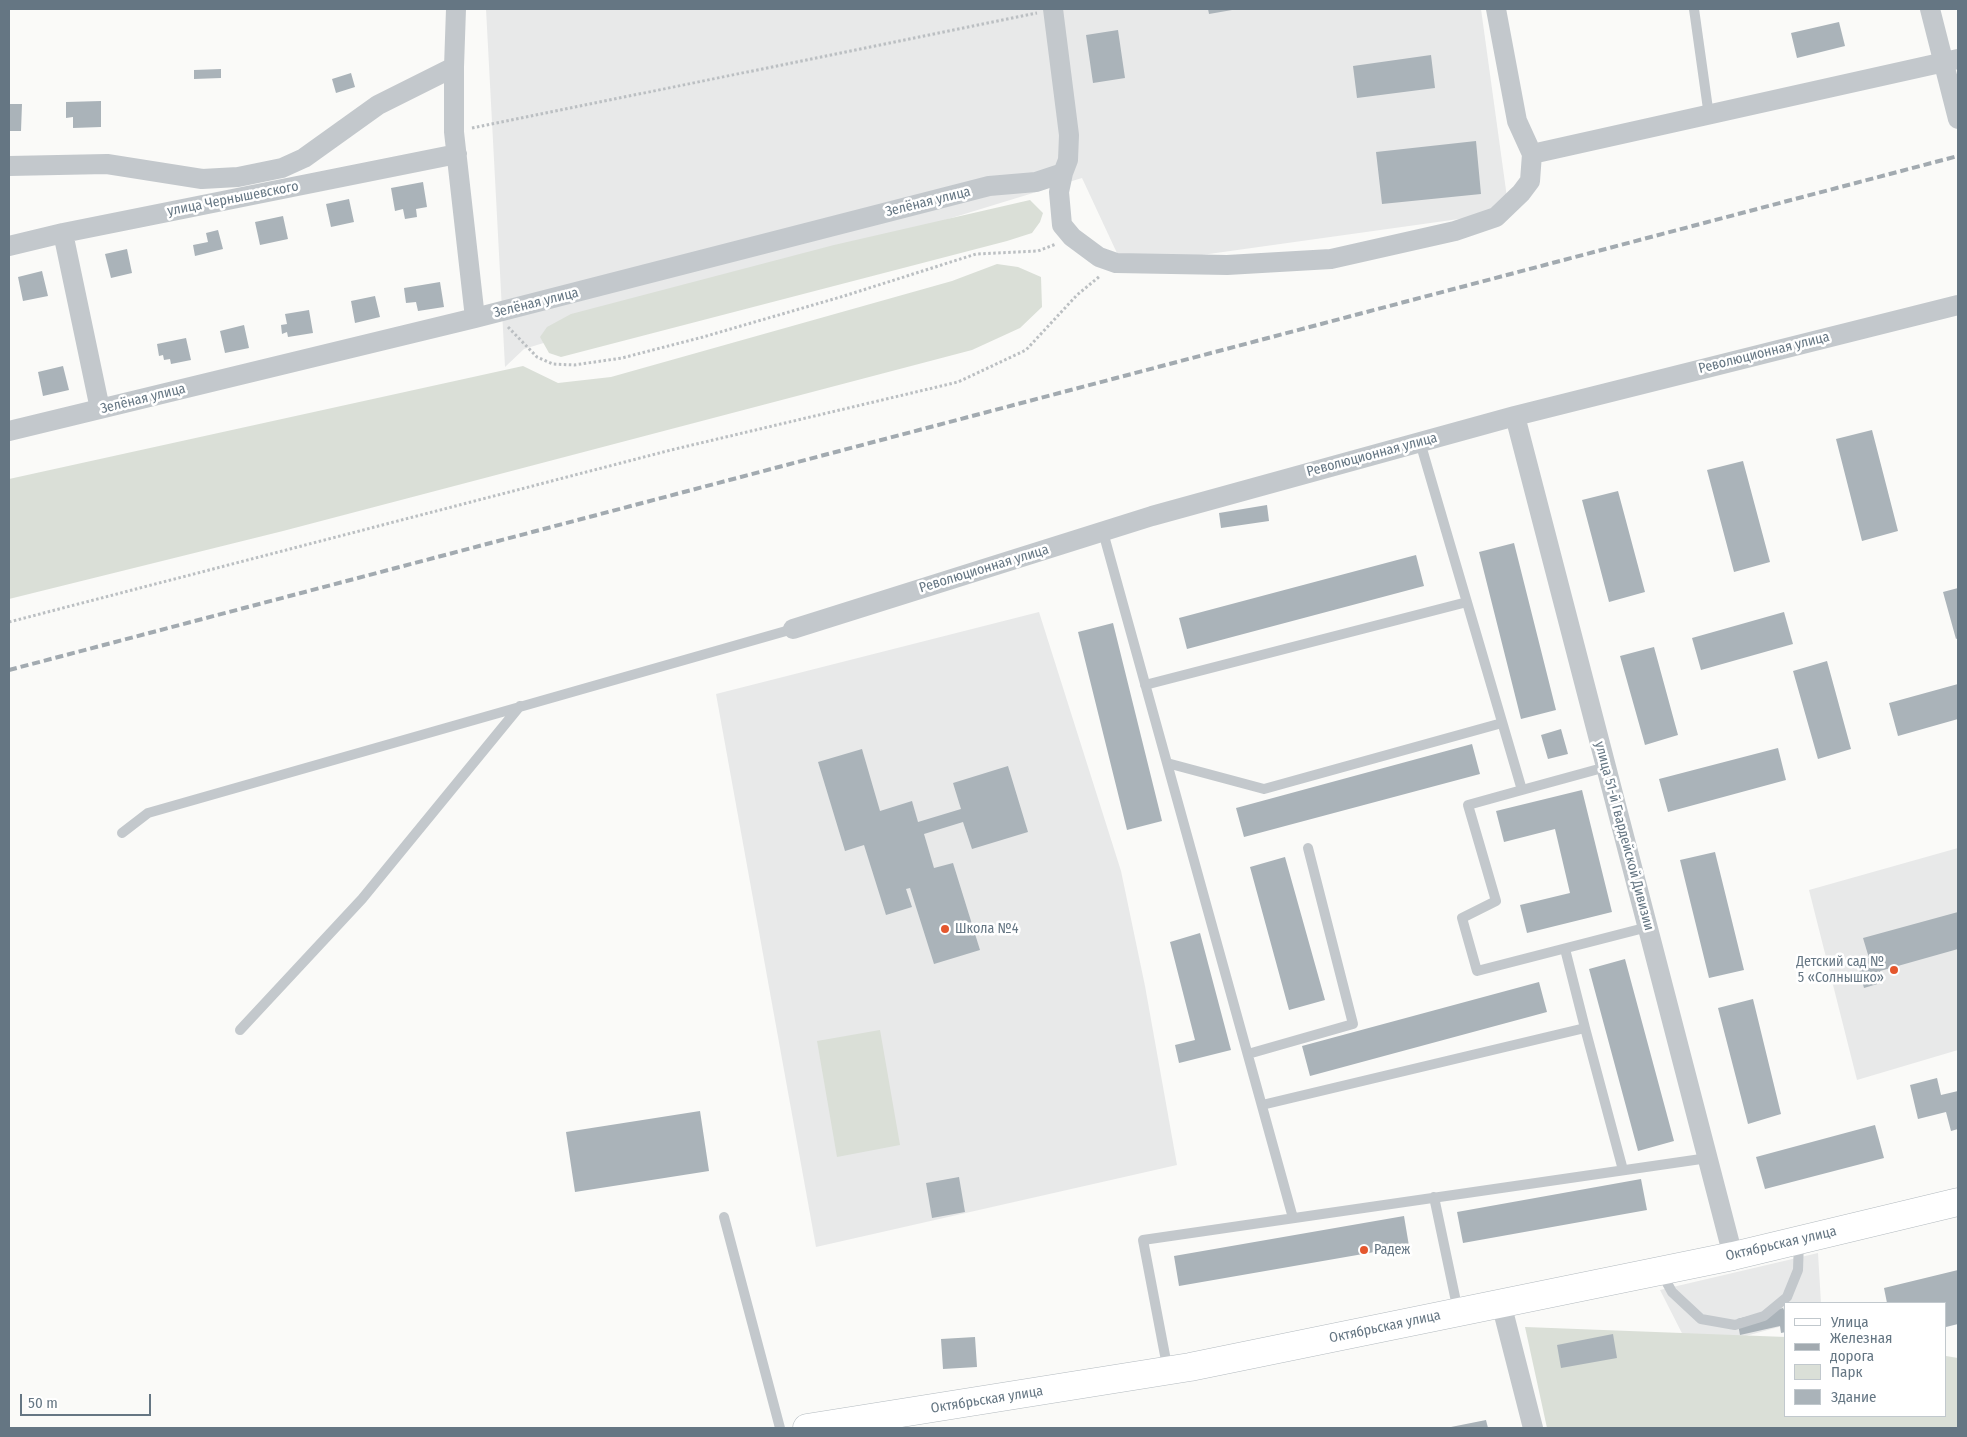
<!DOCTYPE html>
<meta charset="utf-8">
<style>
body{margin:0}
#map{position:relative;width:1967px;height:1437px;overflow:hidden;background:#fafaf8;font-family:"Fira Sans Condensed",sans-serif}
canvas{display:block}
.frame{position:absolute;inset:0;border:10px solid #657683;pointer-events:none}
.legend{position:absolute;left:1784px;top:1302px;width:162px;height:115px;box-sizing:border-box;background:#fff;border:1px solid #c1c8cd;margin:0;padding:6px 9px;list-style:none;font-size:15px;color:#657683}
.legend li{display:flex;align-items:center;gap:10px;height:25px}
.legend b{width:25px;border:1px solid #c1c8cd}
.scale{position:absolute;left:20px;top:1394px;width:131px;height:22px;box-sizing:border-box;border:2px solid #657683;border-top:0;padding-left:6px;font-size:15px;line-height:18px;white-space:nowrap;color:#657683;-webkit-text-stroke:4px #fff;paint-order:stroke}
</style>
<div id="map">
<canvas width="1967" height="1437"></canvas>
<div class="frame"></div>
<ul class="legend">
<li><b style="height:6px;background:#fff"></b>Улица</li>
<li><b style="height:6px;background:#a2aab0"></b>Железная дорога</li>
<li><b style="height:14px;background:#dadfd7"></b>Парк</li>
<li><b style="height:14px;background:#aab3b9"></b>Здание</li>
</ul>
<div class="scale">50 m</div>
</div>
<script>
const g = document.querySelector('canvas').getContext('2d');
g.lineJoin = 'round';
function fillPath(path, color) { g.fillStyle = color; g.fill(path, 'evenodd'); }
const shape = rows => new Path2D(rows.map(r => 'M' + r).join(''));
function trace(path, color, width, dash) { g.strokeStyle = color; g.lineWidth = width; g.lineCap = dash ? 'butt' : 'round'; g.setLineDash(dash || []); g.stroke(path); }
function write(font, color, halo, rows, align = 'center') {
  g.font = font + ' "Fira Sans Condensed",sans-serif'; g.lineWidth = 5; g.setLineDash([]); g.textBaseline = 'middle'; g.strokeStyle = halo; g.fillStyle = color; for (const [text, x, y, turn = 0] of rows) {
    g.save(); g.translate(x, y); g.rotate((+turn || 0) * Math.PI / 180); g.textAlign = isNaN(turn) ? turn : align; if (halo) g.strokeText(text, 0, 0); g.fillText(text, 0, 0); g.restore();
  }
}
const built = shape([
 [486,9,1481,9,1509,212,1123,266,1082,178,524,349,505,367],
 [1039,612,1121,871,1145,986,1177,1165,816,1247,716,694],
 [1958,848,1958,1050,1857,1080,1809,890],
 [1818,1253,1821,1303,1786,1303,1786,1325,1691,1351,1660,1290]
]);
const green = shape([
 [1030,200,1043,213,1040,222,1032,233,1007,241,561,357,549,353,540,337,547,327,571,314,834,245],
 [997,264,1018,267,1041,277,1042,307,1020,328,972,350,283,531,9,599,9,479,523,366,558,383,611,377,952,281],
 [880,1030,900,1145,837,1157,817,1041],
 [1525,1327,1786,1337,1786,1416,1946,1416,1946,1356,1958,1358,1958,1428,1547,1428]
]);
const building = shape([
 [1208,9,1232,9,1232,10,1209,14],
 [1839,22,1845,46,1797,58,1791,33],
 [1118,30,1125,78,1093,83,1086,35],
 [1431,55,1435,88,1357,98,1353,66],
 [221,69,221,78,194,79,194,70],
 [351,73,355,87,336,93,332,79],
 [101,101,101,127,73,128,73,117,66,118,66,102],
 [9,104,22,104,21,131,9,131],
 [1476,141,1481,194,1382,204,1376,152],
 [423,182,427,207,416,209,417,217,405,219,403,209,395,211,391,188],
 [349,199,354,222,331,227,326,204],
 [283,216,288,239,260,245,255,222],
 [218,230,223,249,195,256,193,245,208,242,206,233],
 [127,249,132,273,111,278,105,254],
 [42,271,48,296,23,301,18,277],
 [440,282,444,307,418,311,416,302,406,303,404,288],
 [375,296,380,317,355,323,351,301],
 [309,310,313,333,288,337,287,332,282,334,281,325,287,324,285,314],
 [244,325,249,348,225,353,220,331],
 [186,338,191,360,171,364,170,359,164,360,163,355,159,356,157,344],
 [63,366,69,390,43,396,38,372],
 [1872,430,1898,531,1862,541,1836,439],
 [1743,461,1770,562,1734,572,1707,470],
 [1618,491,1645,592,1609,602,1582,500],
 [1267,505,1269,521,1221,528,1219,513],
 [1514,543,1556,710,1521,719,1479,552],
 [1416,555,1424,586,1187,649,1179,618],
 [1958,588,1958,638,1956,639,1943,592],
 [1784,612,1793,644,1701,670,1692,638],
 [1113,623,1162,821,1127,830,1078,632],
 [1654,647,1678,735,1645,745,1620,656],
 [1827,661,1851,749,1818,759,1793,671],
 [1958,684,1958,719,1898,736,1889,703],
 [1561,729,1568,754,1548,759,1541,735],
 [1472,744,1480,774,1244,837,1236,808],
 [1778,748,1786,780,1668,812,1659,779],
 [862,749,880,811,912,801,918,822,961,809,953,783,1008,766,1028,832,972,849,963,822,924,834,934,868,953,863,980,950,934,964,910,888,906,889,912,907,886,915,864,845,845,851,818,762],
 [1582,790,1612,912,1527,933,1520,905,1570,893,1555,829,1504,842,1496,811],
 [1715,852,1744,970,1709,978,1680,860],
 [1285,857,1325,1000,1289,1010,1250,867],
 [1958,912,1958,949,1880,971,1884,982,1864,988,1857,961,1869,958,1863,938],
 [1200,933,1231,1050,1179,1063,1175,1045,1195,1040,1170,942],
 [1625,959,1674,1141,1638,1151,1589,969],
 [1539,982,1547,1012,1310,1076,1302,1046],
 [1753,999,1781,1114,1748,1124,1718,1008],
 [1937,1078,1941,1095,1958,1091,1958,1129,1951,1131,1946,1112,1918,1119,1910,1085],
 [700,1111,709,1171,575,1192,566,1132],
 [1875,1125,1884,1158,1765,1189,1756,1157],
 [959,1177,965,1212,932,1218,926,1183],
 [1641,1179,1647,1210,1463,1243,1457,1212],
 [1404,1216,1409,1246,1179,1286,1174,1256],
 [1958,1270,1958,1324,1946,1327,1946,1303,1887,1303,1884,1288],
 [1783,1308,1786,1314,1786,1332,1781,1333,1780,1326,1740,1335,1737,1319],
 [1613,1334,1617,1358,1561,1368,1557,1345],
 [975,1337,977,1367,943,1369,941,1339],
 [1486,1420,1488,1428,1451,1428,1451,1427]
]);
const path = shape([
 [472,128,1037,13],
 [508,327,537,357,553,364,574,365,622,358,703,337,844,296,976,254,1038,251,1056,244],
 [9,622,671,450,958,382,1026,350,1077,295,1100,276]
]);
const lane = shape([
 [1694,9,1709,116],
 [1420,442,1522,790,1606,767],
 [1103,532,1293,1218],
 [1145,685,1467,602],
 [1167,763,1264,789,1502,723],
 [1522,790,1468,805,1496,901,1462,918,1477,971,1648,927],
 [122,833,148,813,793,629],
 [1565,949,1585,1028],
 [240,1030,362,899,520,706],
 [1248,1054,1353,1024,1308,848],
 [1262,1105,1585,1028,1623,1170],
 [1434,1197,1458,1311],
 [724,1217,780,1428],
 [1661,1272,1672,1292,1701,1319,1735,1325,1764,1316,1787,1297,1798,1270,1799,1241],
 [1168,1371,1143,1240,1708,1158]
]);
const street = shape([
 [456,9,454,67,454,132,475,318],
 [1053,9,1069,135,1068,160,1063,173,1059,192,1062,225,1072,237,1099,257,1116,263,1227,265,1331,259,1455,231,1496,217,1521,193,1530,181,1532,154,1517,121,1496,9],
 [1930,9,1958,119],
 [1532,154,1958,59],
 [9,166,107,164,202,179,238,177,282,168,304,158,378,105,454,67],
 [63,233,100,409],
 [9,246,63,233,457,154],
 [1515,416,1733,1256],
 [9,431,475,318,989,186,1036,182,1063,173],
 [793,629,1152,516,1515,416,1958,305],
 [1501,1303,1533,1428]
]);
const secondary = shape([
 [807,1428,1190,1367,1733,1256,1958,1202]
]);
const rail = shape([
 [9,670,1958,156]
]);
const markers = [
 [945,929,5,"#e4572e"],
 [1894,970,5,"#e4572e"],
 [1364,1250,5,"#e4572e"]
];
const streetNames = [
 ["улица Чернышевского",233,199,-11],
 ["Зелёная улица",928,202,-14],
 ["Зелёная улица",536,303,-14],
 ["Революционная улица",1764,353,-14],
 ["Зелёная улица",143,399,-14],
 ["Революционная улица",1372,455,-15],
 ["Революционная улица",984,569,-17],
 ["улица 51-й Гвардейской Дивизии",1624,836,75],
 ["Октябрьская улица",1781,1244,-13],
 ["Октябрьская улица",1385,1327,-12],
 ["Октябрьская улица",987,1400,-9]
];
const poiNames = [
 ["Школа №4",955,929],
 ["Детский сад №",1884,962,"right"],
 ["5 «Солнышко»",1884,978,"right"],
 ["Радеж",1374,1250]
];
fillPath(built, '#e8e9e9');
fillPath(green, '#dadfd7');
fillPath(building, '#aab3b9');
trace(secondary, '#b3babf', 29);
trace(path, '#bbbfc2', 3, [2.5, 2.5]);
trace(lane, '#c3c8cc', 10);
trace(street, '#c3c8cc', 20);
trace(secondary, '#fff', 28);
trace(rail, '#a2aab0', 4, [8, 4]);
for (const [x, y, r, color] of markers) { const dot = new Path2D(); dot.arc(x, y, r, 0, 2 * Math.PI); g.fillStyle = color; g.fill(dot); trace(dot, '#fff', 2); }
write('14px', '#657683', '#fff', streetNames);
write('14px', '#657683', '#fff', poiNames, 'left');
</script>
